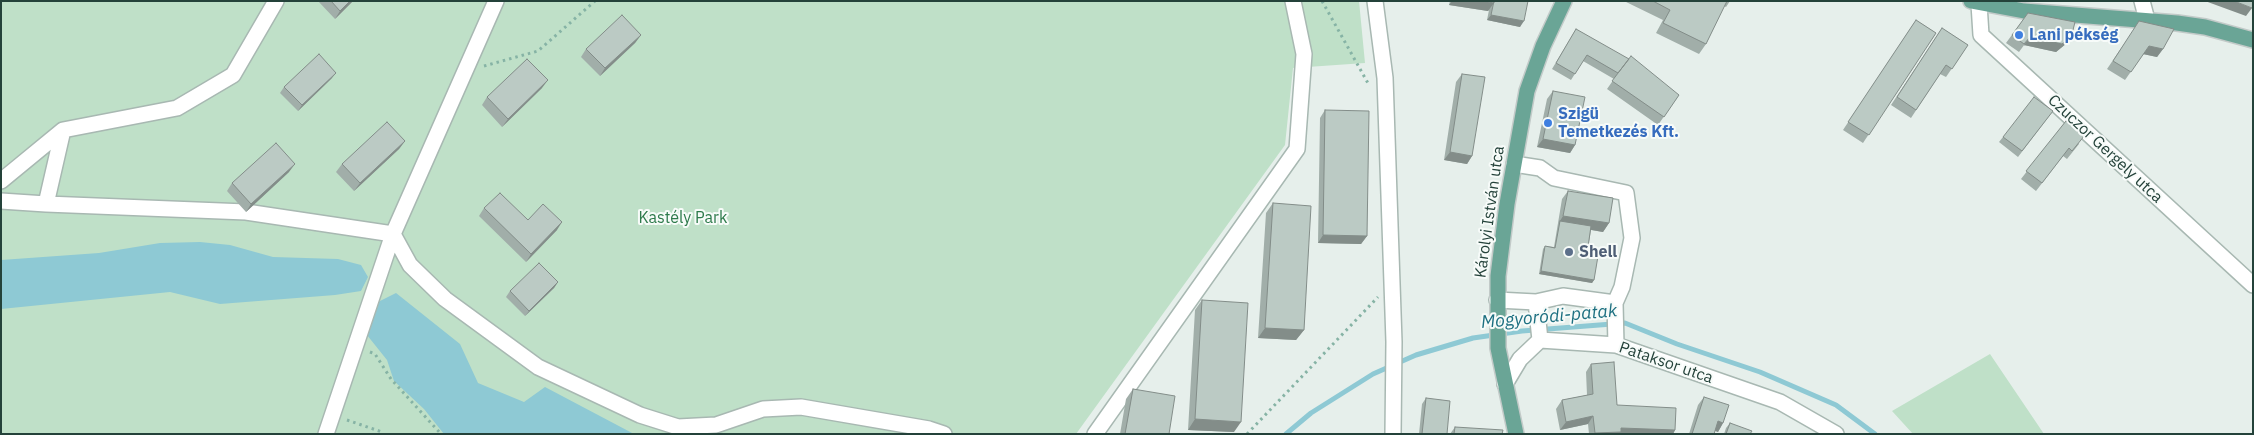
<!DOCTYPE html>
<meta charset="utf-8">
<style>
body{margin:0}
#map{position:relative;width:2254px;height:435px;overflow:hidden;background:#e6efeb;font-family:"IBM Plex Sans",sans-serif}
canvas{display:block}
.frame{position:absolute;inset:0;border:2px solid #24423a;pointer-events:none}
</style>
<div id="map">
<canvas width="2254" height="435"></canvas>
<div class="frame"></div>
</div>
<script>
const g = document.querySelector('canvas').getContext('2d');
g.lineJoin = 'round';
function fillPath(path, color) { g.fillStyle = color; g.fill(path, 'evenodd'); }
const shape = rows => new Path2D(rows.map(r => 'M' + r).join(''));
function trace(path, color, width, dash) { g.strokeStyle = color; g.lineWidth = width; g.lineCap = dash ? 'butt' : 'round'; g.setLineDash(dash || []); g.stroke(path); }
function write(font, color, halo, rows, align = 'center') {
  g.font = font + ' "IBM Plex Sans",sans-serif'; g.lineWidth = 4; g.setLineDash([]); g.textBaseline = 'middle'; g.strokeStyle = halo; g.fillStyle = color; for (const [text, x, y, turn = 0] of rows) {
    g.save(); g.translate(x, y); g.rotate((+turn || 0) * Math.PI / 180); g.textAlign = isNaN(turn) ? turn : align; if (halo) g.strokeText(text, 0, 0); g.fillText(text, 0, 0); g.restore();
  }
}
const green = shape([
 [1,1,1359,1,1365,63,1293,68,1285,145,1076,434,1,434],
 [1990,354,2044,434,1913,434,1892,411]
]);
const water = shape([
 [200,242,230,245,273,257,338,259,361,265,368,277,361,291,335,295,220,304,170,292,1,309,1,260,99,253,160,243],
 [396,293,460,344,478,383,524,402,545,387,634,434,444,434,424,409,394,381,387,360,367,335,376,303]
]);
const stream = shape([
 [1286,434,1311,413,1373,374,1416,355,1473,338,1522,331,1625,323,1677,344,1760,372,1836,405,1875,434]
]);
const path = shape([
 [1322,1,1369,85],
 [484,66,538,51,595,1],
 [370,352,375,354,391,379,441,434],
 [347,420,382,432],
 [1247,434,1378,297]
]);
const minor = shape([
 [276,1,233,75,177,108,63,130,46,204,246,212,393,234],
 [1375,1,1385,78,1394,342,1393,434],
 [2142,1,2147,20],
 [1979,4,1981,35,2253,285],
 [1,181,63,130],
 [1,201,46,204],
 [393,234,410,265,445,299,538,367,640,415,678,427,716,425,763,409,801,407,929,429,944,434],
 [1497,300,1536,302,1563,296,1615,303,1622,287,1632,238,1626,193,1554,178,1540,168,1514,164],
 [1536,302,1540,340],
 [1615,303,1616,345],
 [1505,384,1520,359,1540,340,1616,345,1780,402,1836,434],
 [326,434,393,234,496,1],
 [1095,434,1297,149,1304,54,1293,1]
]);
const major = shape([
 [1971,1,2024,11,2177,23,2205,27,2253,40],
 [1516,434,1498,348,1498,276,1507,204,1527,91,1543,46,1564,1]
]);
const wall = shape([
 [318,1,353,1,335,19],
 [1450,1,1528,1,1520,27,1487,20,1489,10,1488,11,1449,5],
 [1624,1,1730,1,1726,7,1724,6,1706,44,1699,54,1656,33,1663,20],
 [2028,13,2067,43,2056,52,2024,45,2019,52,2006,43],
 [1916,20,1936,33,1863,143,1843,130],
 [2139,22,2163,49,2157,57,2143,54,2125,80,2107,69],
 [1942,28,1968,45,1946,77,1940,74,1911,118,1891,105],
 [1576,29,1679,95,1658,125,1607,89,1614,79,1583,61,1571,80,1552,69],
 [641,35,635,43,600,76,581,57,586,49],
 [1462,74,1472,156,1467,164,1444,160,1456,82],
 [332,78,298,111,280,93,284,87],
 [542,88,502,127,482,105,487,97],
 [1553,91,1575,145,1570,153,1537,147,1547,99],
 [1325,110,1367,236,1361,244,1318,243,1320,118],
 [2053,111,2018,157,1999,142,2003,137],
 [2066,121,2079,144,2067,159,2063,156,2036,191,2021,179],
 [405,141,399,149,354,191,336,172,342,164],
 [289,172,246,212,227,191,232,183],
 [1568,191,1609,223,1603,232,1591,230,1587,254,1594,280,1592,283,1539,274,1543,249,1545,246,1554,247,1562,199],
 [1273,203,1304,330,1296,340,1258,338,1266,213],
 [484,208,528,220,557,230,526,262,479,216],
 [558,282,554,288,525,316,506,297,510,291],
 [1202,300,1234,432,1188,430,1195,310],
 [1591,364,1617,405,1675,430,1673,434,1589,434,1588,424,1560,430,1556,409,1562,400,1587,395,1586,372],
 [1133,389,1169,434,1120,434,1126,399],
 [1704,397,1723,423,1718,432,1715,430,1714,434,1689,434,1698,405],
 [1426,398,1447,434,1419,434,1422,404],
 [1730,423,1750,434,1724,434,1726,428],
 [1455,427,1502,434,1450,434]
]);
const shadedWall = shape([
 [350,1,353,1,335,19,340,11],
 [1452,1,1482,1,1494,3,1488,11,1449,5],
 [2205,1,2234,1,2252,8,2246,16],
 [1491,15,1524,21,1520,27,1487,20],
 [2072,34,2067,43,2056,52,2024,45,2019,52,2030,37],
 [641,35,635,43,600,76,605,68],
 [2149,46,2163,49,2157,57,2143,54,2125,80],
 [336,73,332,78,298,111,302,105],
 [548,80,542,88,502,127,508,119],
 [1543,139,1575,145,1570,153,1537,147],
 [405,141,399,149,354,191,360,183],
 [1450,152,1472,156,1467,164,1444,160],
 [295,164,289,172,246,212,251,204],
 [1563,216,1609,223,1603,232,1559,224,1560,221],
 [562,222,557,230,526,262,531,254],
 [1323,235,1367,236,1361,244,1318,243],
 [1541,271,1594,280,1592,283,1539,274],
 [558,282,554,288,525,316,529,311],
 [1265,328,1304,330,1296,340,1258,338],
 [1593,416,1588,424,1560,430,1566,422],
 [1195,419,1241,422,1234,432,1188,430],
 [1718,421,1723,423,1718,432,1712,430],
 [1621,428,1675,430,1673,434,1594,434]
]);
const building = shape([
 [331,1,350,1,340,11,331,1],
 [1482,1,1494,1,1494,3,1482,1],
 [1494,1,1528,1,1524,21,1491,15,1494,1],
 [1653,1,1727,1,1706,44,1663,23,1670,10,1653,1],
 [2234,1,2253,1,2253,5,2252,8,2234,1],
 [2028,13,2075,22,2072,34,2062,44,2030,37,2024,44,2012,35,2028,13],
 [622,15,641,35,605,68,586,49,622,15],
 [1916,20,1936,33,1869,135,1848,122,1916,20],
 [2139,21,2174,29,2163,49,2149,46,2131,72,2113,61,2139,21],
 [1942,28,1968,45,1952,69,1946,65,1916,110,1897,97,1942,28],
 [1576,29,1629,59,1618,73,1587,55,1575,74,1556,63,1576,29],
 [319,54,336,73,302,105,284,87,319,54],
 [1631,56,1679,95,1664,117,1612,81,1631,56],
 [527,59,548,80,508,119,487,97,527,59],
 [1462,74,1485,77,1472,156,1450,152,1462,74],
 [1553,91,1585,97,1575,145,1543,139,1553,91],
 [2034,97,2053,111,2022,151,2003,137,2034,97],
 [1325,110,1369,111,1367,236,1323,235,1325,110],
 [2066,121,2085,135,2072,151,2069,148,2042,183,2026,171,2066,121],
 [387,122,405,141,360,183,342,164,387,122],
 [276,143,295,164,251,204,232,183,276,143],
 [1568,191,1613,198,1609,223,1563,216,1568,191],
 [500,193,528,220,543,204,562,222,531,254,484,208,500,193],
 [1273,203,1311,206,1304,330,1265,328,1273,203],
 [1560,221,1591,226,1587,254,1598,256,1594,280,1541,271,1545,246,1555,248,1560,221],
 [539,263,558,282,529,311,510,291,539,263],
 [1202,300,1248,303,1241,422,1195,419,1202,300],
 [1614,362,1617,405,1676,408,1675,430,1621,428,1621,432,1595,433,1593,416,1566,422,1562,400,1593,394,1591,364,1614,362],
 [1133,389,1175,396,1169,434,1125,434,1133,389],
 [1704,397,1729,405,1723,423,1718,421,1714,434,1692,434,1704,397],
 [1426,398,1450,401,1447,434,1422,434,1426,398],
 [1730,423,1752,431,1750,434,1726,434,1730,423],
 [1455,427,1503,430,1502,434,1454,434,1455,427]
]);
const markers = [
 [2019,35,5,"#3f7fe0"],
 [1548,123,5,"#3f7fe0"],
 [1569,252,5,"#5c6f8a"]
];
const shopNames = [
 ["Lani pékség",2029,35],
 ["Szigü",1558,114],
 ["Temetkezés Kft.",1558,132]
];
const streetNames = [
 ["Czuczor Gergely utca",2105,149,43],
 ["Károlyi István utca",1490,212,-82],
 ["Pataksor utca",1666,363,19]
];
const parkNames = [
 ["Kastély Park",683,218]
];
const serviceNames = [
 ["Shell",1579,252]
];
const waterNames = [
 ["Mogyoródi-patak",1549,317,-5]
];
fillPath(green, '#bfe0c8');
fillPath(water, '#8ec9d4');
trace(stream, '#8ec9d4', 5);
trace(minor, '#a8b8b2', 18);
trace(major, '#c2cac8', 18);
trace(path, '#86b3a5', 3, [2.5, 4]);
trace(minor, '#fff', 15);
trace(major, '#6aa596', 15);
fillPath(wall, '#a1aea9');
fillPath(shadedWall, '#838d89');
fillPath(building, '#bbcac4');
trace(building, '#838d89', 1);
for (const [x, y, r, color] of markers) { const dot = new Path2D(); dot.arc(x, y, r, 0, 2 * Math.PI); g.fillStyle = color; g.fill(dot); trace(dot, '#f7fbf9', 2); }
write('bold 16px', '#366cbe', '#f7fbf9', shopNames, 'left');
write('16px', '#24423a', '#f7fbf9', streetNames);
write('16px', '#2d7a4b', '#f7fbf9', parkNames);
write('bold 16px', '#4e5e75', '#f7fbf9', serviceNames, 'left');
write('italic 18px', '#1c6f80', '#f7fbf9', waterNames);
</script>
